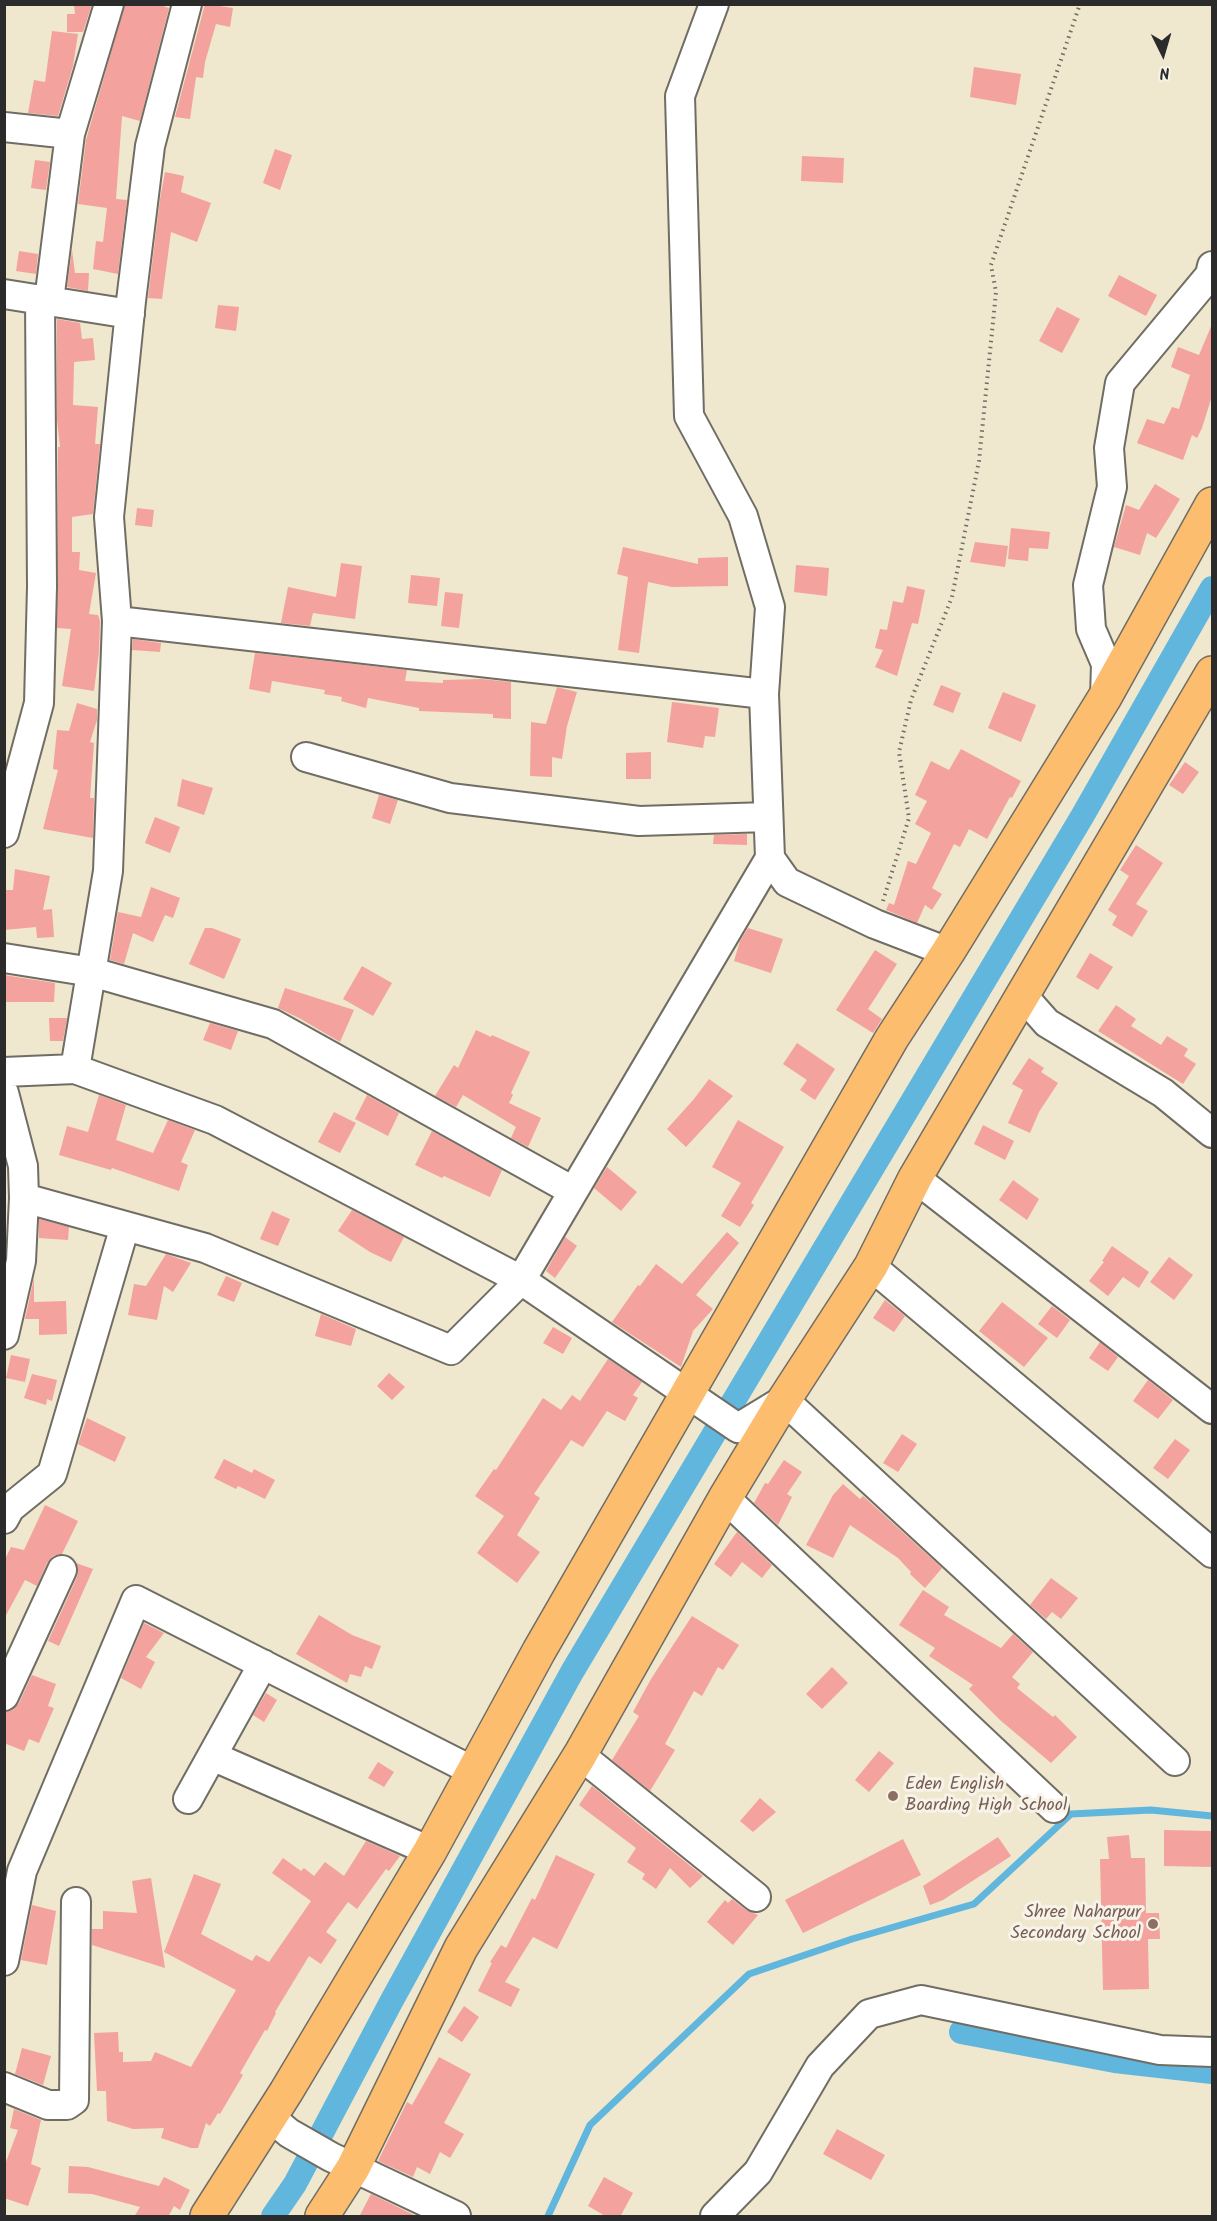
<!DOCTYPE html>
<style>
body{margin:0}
#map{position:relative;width:1217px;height:2221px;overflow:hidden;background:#efe7ce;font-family:Kalam,sans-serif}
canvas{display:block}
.frame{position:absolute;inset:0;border:6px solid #2b2b2b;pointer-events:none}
.north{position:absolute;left:1133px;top:24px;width:60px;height:60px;-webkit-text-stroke:4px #f7f3e8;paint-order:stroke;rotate:175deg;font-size:16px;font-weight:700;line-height:24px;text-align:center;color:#2b2b2b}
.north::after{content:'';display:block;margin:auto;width:21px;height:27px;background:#2b2b2b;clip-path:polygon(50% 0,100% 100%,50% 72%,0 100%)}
</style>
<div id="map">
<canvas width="1217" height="2221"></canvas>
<div class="frame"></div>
<div class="north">N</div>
</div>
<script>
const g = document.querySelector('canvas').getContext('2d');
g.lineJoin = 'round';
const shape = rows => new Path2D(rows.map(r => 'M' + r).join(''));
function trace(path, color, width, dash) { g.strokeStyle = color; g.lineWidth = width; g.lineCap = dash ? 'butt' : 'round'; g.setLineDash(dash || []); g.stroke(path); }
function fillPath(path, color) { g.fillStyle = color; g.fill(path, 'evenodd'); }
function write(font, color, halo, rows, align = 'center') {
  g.font = font + ' Kalam,sans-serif'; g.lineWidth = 6; g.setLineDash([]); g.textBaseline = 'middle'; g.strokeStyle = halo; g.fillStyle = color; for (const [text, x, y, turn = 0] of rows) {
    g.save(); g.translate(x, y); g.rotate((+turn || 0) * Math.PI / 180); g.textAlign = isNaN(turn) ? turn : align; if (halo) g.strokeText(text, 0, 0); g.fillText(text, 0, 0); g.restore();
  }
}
const stream = shape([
 [548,2216,590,2125,749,1974,852,1939,974,1904,1071,1814,1151,1810,1212,1816]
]);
const canal = shape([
 [961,2032,1115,2061,1212,2072],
 [273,2216,295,2184,391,2002,572,1672,1083,815,1212,588]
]);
const building = shape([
 [74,4,92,4,83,32,67,32,67,14,75,14],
 [125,4,157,4,169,8,140,121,122,116,116,199,127,200,118,274,93,269,96,241,103,242,107,208,78,204,86,140],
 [205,4,233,8,230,27,216,24,205,62,203,78,196,77,190,119,175,117],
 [52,31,78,34,73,66,58,116,28,113,34,80,45,82],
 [974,67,1021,74,1016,105,970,97],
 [275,149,292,155,280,190,263,183],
 [802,156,844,158,843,183,801,181],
 [35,160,50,162,46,190,31,188],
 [165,172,184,176,181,192,211,203,197,242,171,232,162,299,148,298,160,199],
 [72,250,75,273,89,273,88,291,67,287],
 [19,251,38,254,36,274,16,271],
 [1119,275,1157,295,1146,316,1108,296],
 [218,305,239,307,236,331,215,328],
 [1057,307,1080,319,1062,353,1039,341],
 [57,319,80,323,82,339,93,338,95,360,74,362,74,365,73,405,98,407,95,444,100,444,93,514,72,517,72,552,80,552,79,570,96,573,89,614,98,615,100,621,99,652,94,691,62,686,71,629,57,628,58,447,60,447,57,420],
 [1212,324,1212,396,1202,428,1197,438,1192,435,1183,460,1137,443,1147,419,1164,424,1172,407,1179,409,1190,375,1171,367,1178,347,1199,355],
 [1155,484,1180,499,1168,519,1156,538,1147,533,1140,555,1114,547,1126,505,1139,510],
 [137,508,154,510,152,527,135,525],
 [1011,528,1050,532,1048,549,1029,548,1028,561,1008,559],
 [975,542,1008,546,1005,567,970,562],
 [623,547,698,564,698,558,728,557,728,586,672,587,648,582,639,653,618,650,628,577,617,574],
 [341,563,362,566,355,619,313,613,310,626,281,623,288,587,336,597],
 [796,565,829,568,827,596,794,592],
 [411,575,440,578,437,606,408,603],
 [907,586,925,590,918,624,912,623,897,676,875,667,883,650,875,648,880,629,887,630,893,601,903,603],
 [445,592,463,594,459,628,441,626],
 [133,639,161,643,160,652,132,650],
 [255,653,407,670,405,681,443,683,443,680,482,679,511,682,511,719,493,718,493,714,419,711,419,708,368,698,366,708,341,701,342,697,324,694,325,690,272,681,270,693,249,689],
 [941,685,961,693,953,713,933,705],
 [557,687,577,692,567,726,562,759,552,757,552,777,530,776,531,722,546,724],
 [1003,692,1036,705,1021,742,988,728],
 [672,702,719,708,715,737,705,736,703,748,667,742],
 [77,703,97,709,97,720,90,742,94,743,90,798,94,798,93,838,43,829,58,770,53,769,57,730,69,731],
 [961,749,1021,781,1012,798,1010,797,987,839,969,829,960,847,954,844,932,888,942,894,932,910,925,905,917,923,886,910,889,903,894,905,908,861,916,864,931,833,915,824,927,801,915,795,931,761,949,770],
 [651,752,651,779,626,779,626,753],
 [1185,762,1199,772,1183,794,1169,785],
 [182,779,213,788,204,815,177,806],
 [379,795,398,800,390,824,372,818],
 [155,817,180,827,170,853,145,843],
 [747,834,747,845,713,844,714,835],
 [1136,845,1163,863,1136,904,1148,911,1132,937,1112,925,1117,916,1108,910,1129,876,1120,870],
 [15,869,50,876,43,910,52,909,54,937,37,938,36,927,4,930,4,890,13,890],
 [151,887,180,898,173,918,165,915,153,942,133,933,124,964,110,960,118,912,141,917],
 [205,928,212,928,241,939,224,979,189,964],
 [748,928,783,939,771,973,734,961,740,941],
 [875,950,897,964,868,1009,882,1019,873,1033,836,1010],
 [1090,953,1113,967,1098,990,1076,977],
 [362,966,392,983,373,1016,343,999],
 [4,975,55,983,54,1002,6,1002],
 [285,988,354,1010,340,1042,299,1018,278,1008],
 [1116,1005,1136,1019,1131,1026,1161,1045,1167,1036,1188,1049,1184,1056,1196,1064,1183,1084,1098,1031],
 [49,1018,67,1018,63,1041,50,1041],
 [210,1023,238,1031,231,1050,203,1040],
 [476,1030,491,1037,492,1035,530,1052,511,1093,513,1095,509,1103,541,1118,528,1147,511,1138,516,1127,463,1095,456,1107,435,1096,454,1065,458,1068],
 [797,1043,835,1069,815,1100,800,1090,807,1080,783,1064],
 [1029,1058,1044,1068,1041,1072,1058,1083,1039,1112,1030,1133,1008,1123,1023,1090,1012,1084],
 [709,1079,733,1096,686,1147,667,1129,694,1099],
 [99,1095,126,1105,116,1140,119,1141,153,1153,168,1120,195,1130,181,1162,188,1165,179,1191,112,1168,111,1170,59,1155,67,1126,88,1132],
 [367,1095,399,1113,388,1136,355,1119],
 [334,1112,356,1123,340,1153,318,1142],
 [738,1120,784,1147,751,1203,754,1205,740,1227,721,1216,741,1183,712,1167],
 [983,1125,1014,1141,1005,1160,974,1144],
 [432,1131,502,1170,490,1197,444,1176,442,1178,415,1165],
 [607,1167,637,1192,621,1211,594,1188],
 [1013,1180,1039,1199,1027,1220,999,1200],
 [352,1210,404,1237,391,1262,370,1252,338,1231],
 [272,1211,290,1219,278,1246,260,1239],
 [39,1219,69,1227,68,1240,39,1238],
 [727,1232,739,1243,696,1295,713,1309,693,1331,681,1367,612,1322,638,1285,640,1286,656,1264,682,1284],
 [565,1237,577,1246,555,1278,546,1271],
 [1112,1246,1149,1272,1139,1288,1123,1277,1108,1296,1089,1281,1104,1262,1102,1261],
 [166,1254,191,1263,173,1292,164,1286,157,1320,128,1315,134,1284,146,1286],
 [1169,1257,1193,1275,1174,1300,1150,1282],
 [226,1276,242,1283,234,1302,217,1295],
 [34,1278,34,1302,66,1301,67,1334,39,1335,39,1319,25,1319],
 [885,1300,905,1316,894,1332,873,1318],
 [1002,1302,1048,1338,1024,1367,979,1331],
 [1052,1306,1070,1320,1057,1338,1038,1324],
 [321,1314,356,1329,351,1346,315,1336],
 [553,1327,572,1338,563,1354,543,1343],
 [1100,1342,1118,1357,1108,1371,1089,1358],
 [11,1355,30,1359,25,1382,6,1378],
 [608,1359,642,1382,633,1395,638,1398,625,1421,607,1411,583,1447,571,1440,534,1494,540,1498,517,1535,540,1552,517,1583,477,1553,504,1516,475,1496,494,1469,496,1470,543,1398,561,1410,572,1395,580,1401],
 [389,1373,405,1387,392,1400,377,1386],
 [32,1374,57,1380,52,1401,47,1399,46,1405,24,1398],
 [1148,1380,1173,1400,1158,1419,1133,1401],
 [87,1418,126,1437,115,1462,78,1444],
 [902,1434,917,1444,898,1472,883,1463],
 [1175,1439,1190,1450,1168,1479,1153,1468],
 [224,1459,252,1473,254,1469,275,1480,265,1499,238,1486,236,1489,214,1478],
 [784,1460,802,1472,787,1494,792,1497,778,1525,754,1503,765,1483,768,1484],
 [843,1484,860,1499,863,1496,942,1568,925,1588,910,1574,911,1572,898,1558,850,1525,833,1558,806,1545,833,1495],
 [45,1505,78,1521,62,1554,53,1556,47,1563,37,1586,25,1580,4,1619,4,1561,11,1547,24,1550],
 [737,1532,772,1565,762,1578,742,1562,731,1577,714,1564],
 [76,1563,93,1569,59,1646,48,1641,77,1577,78,1569],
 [1051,1578,1078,1598,1061,1619,1052,1612,1046,1619,1030,1605],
 [923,1590,949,1607,944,1615,1001,1648,1013,1634,1033,1652,1012,1677,1020,1684,1017,1688,1053,1717,1055,1715,1077,1737,1051,1763,1000,1720,969,1689,973,1685,929,1656,935,1648,899,1625],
 [319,1615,352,1635,381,1646,372,1669,365,1666,361,1677,350,1674,347,1683,296,1654],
 [692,1616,739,1645,723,1670,718,1667,702,1696,694,1691,665,1744,675,1750,650,1791,612,1760,639,1716,633,1712,651,1679],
 [144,1623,164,1633,146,1657,155,1662,141,1689,121,1678],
 [832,1667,848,1683,822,1709,806,1694],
 [32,1675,56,1684,48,1706,54,1708,39,1743,29,1739,24,1751,4,1743,4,1712,13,1710,19,1703],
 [266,1693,277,1700,264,1722,253,1715],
 [879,1751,894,1763,869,1792,855,1780],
 [378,1762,394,1772,384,1787,368,1778],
 [592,1786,637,1823,703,1876,690,1888,670,1868,656,1889,642,1879,645,1874,627,1862,636,1848,579,1805],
 [760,1798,776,1812,753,1832,740,1821],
 [1164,1830,1212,1831,1212,1867,1164,1866],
 [1129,1835,1131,1858,1145,1858,1146,1913,1159,1913,1160,1939,1148,1939,1149,1989,1103,1990,1100,1859,1109,1859,1107,1837],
 [998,1837,1011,1856,943,1900,930,1905,923,1886],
 [903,1839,921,1875,803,1933,785,1900],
 [366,1841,400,1856,389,1871,386,1869,357,1909,348,1902,326,1932,337,1940,321,1964,309,1956,275,2012,276,2013,267,2031,265,2030,240,2073,243,2075,220,2114,218,2113,210,2126,206,2123,198,2148,191,2148,161,2138,164,2128,133,2129,107,2121,106,2091,97,2091,94,2033,118,2032,119,2052,123,2052,123,2062,151,2061,155,2052,191,2067,236,1990,164,1952,194,1874,221,1884,201,1934,252,1961,256,1955,269,1962,311,1901,272,1873,283,1858,301,1871,304,1868,314,1876,325,1862,344,1876],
 [556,1855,595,1874,557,1949,533,1937,505,1982,520,1989,511,2007,478,1991,492,1963,490,1962,501,1945,506,1948,532,1898,535,1900],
 [151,1878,165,1968,92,1945,92,1929,103,1929,103,1911,137,1913,132,1881],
 [732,1899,746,1910,758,1915,733,1945,707,1922,725,1900,728,1903],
 [32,1905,56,1911,47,1965,21,1960],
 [464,2006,479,2017,462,2042,447,2032],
 [22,2048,51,2056,43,2085,15,2074],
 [439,2057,471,2074,444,2123,464,2134,450,2158,440,2152,430,2174,417,2167,413,2177,378,2161,407,2102,412,2105],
 [14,2109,41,2120,31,2164,41,2168,28,2206,4,2198,4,2167,18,2130,10,2128],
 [837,2129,885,2155,871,2180,823,2154],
 [69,2166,88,2167,159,2186,164,2177,190,2190,180,2210,174,2206,168,2217,134,2217,140,2207,92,2194,68,2193],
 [604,2177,633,2193,620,2217,607,2217,588,2206],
 [371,2194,418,2217,359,2217]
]);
const path = shape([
 [883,901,909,818,899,752,911,700,952,597,979,461,996,292,991,265,1080,4]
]);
const minor = shape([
 [714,4,680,96,689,416,743,516,770,607,764,694],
 [4,127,70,134],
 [4,294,130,314],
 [49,301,70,134,109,4],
 [117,621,764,694,770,858,787,882,875,924,948,952],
 [1105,697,1106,664,1091,629,1088,585,1112,487,1109,448,1120,383,1210,275,1212,266],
 [306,757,450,798,639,821,768,817],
 [4,833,39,703,42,587,40,300],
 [4,958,92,972,273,1024,573,1191],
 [1023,996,1047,1023,1163,1093,1212,1133],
 [75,1069,108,871,117,621,109,517,131,301,150,146,187,4],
 [4,1072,75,1069,215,1120,521,1280,738,1428,784,1400,1175,1761],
 [4,1093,23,1166,24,1198,21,1261,4,1335],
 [915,1178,1212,1409],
 [24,1198,205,1248,451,1350,521,1280,770,858],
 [871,1266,1212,1553],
 [725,1498,1054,1808],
 [4,1519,10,1508,52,1474,125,1226],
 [4,1696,62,1570],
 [580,1755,756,1897],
 [212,1756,430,1851],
 [188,1799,263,1664],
 [4,1961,22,1871,136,1600,473,1771],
 [4,2087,48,2105,67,2105,74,2100,76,1902],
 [270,2117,289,2133,331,2157,456,2216],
 [715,2216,758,2172,820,2066,869,2014,921,2000,1160,2050,1212,2052]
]);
const major = shape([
 [207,2216,286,2092,430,1851,539,1651,892,1038,948,952,1105,697,1212,504],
 [322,2216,353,2168,461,1948,580,1755,725,1498,784,1400,871,1266,915,1178,1212,673]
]);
const markers = [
 [893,1796,6,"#8d6e63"],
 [1153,1924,6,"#8d6e63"]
];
const educationNames = [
 ["Eden English",905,1786],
 ["Boarding High School",905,1807],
 ["Shree Naharpur",1141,1914,"right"],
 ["Secondary School",1141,1935,"right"]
];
trace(stream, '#60b6dd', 7);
trace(canal, '#60b6dd', 24);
fillPath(building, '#f4a29d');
trace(minor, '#706d64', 32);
trace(major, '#706d64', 36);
trace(path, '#706d64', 4, [1.5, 4.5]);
trace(minor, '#fff', 28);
trace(major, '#fcbd6f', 33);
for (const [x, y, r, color] of markers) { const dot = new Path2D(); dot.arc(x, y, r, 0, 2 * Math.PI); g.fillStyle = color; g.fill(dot); trace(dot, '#f7f3e8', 2); }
write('18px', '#785e54', '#f7f3e8', educationNames, 'left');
</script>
